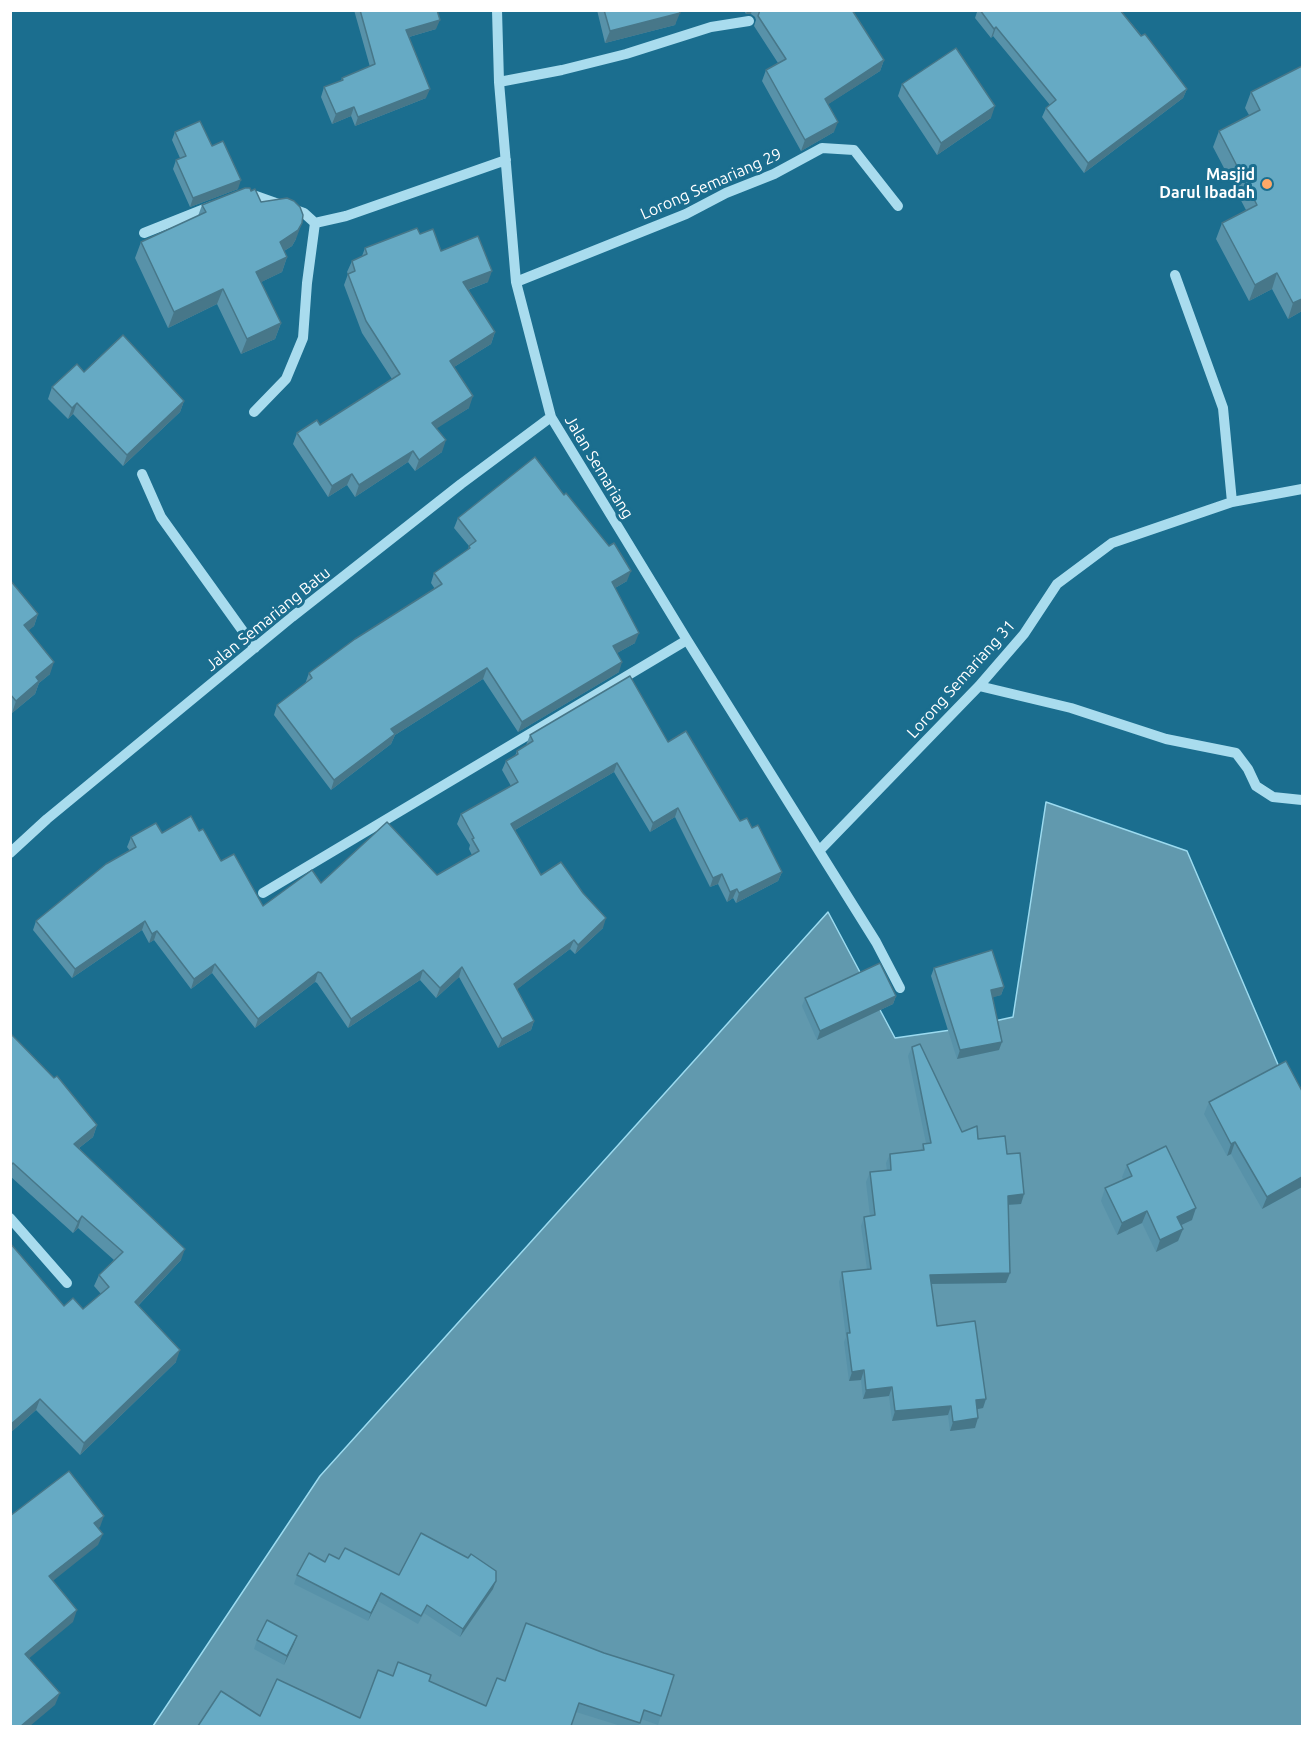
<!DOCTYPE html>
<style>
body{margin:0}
#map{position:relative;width:1313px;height:1737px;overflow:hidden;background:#1b6e8f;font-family:Ubuntu,sans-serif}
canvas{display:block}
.frame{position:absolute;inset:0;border:12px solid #fff;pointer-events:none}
</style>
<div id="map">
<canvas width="1313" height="1737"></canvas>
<div class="frame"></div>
</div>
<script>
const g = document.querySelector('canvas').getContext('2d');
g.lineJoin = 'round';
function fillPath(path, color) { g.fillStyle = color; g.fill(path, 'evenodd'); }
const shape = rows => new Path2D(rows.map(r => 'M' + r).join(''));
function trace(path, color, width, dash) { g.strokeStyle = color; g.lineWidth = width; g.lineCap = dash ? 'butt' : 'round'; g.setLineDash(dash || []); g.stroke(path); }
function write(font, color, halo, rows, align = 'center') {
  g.font = font + ' Ubuntu,sans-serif'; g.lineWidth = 6; g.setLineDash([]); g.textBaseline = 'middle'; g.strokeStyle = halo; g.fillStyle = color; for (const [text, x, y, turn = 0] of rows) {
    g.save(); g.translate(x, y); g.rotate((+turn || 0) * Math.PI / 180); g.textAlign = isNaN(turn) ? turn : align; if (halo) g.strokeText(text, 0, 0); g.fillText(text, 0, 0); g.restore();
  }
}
const water = shape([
 [1046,802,1187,851,1302,1121,1302,1726,153,1726,320,1476,828,912,895,1038,958,1029,1013,1017,1046,802]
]);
const minor = shape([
 [497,10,499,82,516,282,551,417,687,640,876,942,900,988],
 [499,82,562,70,626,54,711,27,749,21],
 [247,196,256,196,304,213,315,223,346,216,506,160],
 [144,233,212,206],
 [1175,275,1223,408,1232,502],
 [516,282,686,214,726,193,774,174,822,148,854,150,898,206],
 [254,412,286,379,303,338,307,283,315,223],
 [142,474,161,517,255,648],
 [979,686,1071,708,1166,739,1236,753,1248,769,1256,786,1273,797,1302,800],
 [819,851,979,686,1024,634,1057,584,1112,543,1232,502,1302,489],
 [10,853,47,819,292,617,461,484,551,417],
 [263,893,687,640],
 [10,1218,67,1283]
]);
const wall = shape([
 [354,10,437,10,436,29,409,37,426,98,355,126,351,116,332,124,321,97,324,87,341,81,342,78,370,67],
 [597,10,679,10,675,25,605,43],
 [744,10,852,10,884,60,880,71,828,104,834,132,801,151,762,81,766,70,778,63,754,26,756,20,755,17,751,14,746,14],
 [975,10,1120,10,1187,89,1183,98,1084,173,1042,117,1046,108,1050,105,993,36,991,38,975,18,977,12],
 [1302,66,1302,311,1288,319,1272,289,1249,301,1216,239,1222,223,1246,210,1213,147,1219,131,1249,115,1245,108,1251,92],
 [902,84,991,118,937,155,898,96],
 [175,132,212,146,238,189,190,207,173,169,176,160,180,158,172,140],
 [251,191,296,239,292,246,284,251,287,257,282,272,261,282,281,323,275,339,241,354,217,304,168,328,135,258,141,242,198,216,202,205],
 [420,234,441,251,488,282,468,290,495,332,491,344,454,367,469,408,436,428,442,452,415,471,408,462,355,497,347,485,328,497,293,444,297,433,320,425,392,379,362,333,344,285,348,274,347,272,352,261,362,256,365,248],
 [84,372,184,401,180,412,123,466,73,414,68,419,48,399,52,387],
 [458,518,627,581,615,588,635,643,617,653,619,672,518,732,483,679,395,735,391,744,331,790,274,715,277,705,305,684,309,673,435,589,431,583,434,573,468,550,469,546,454,528],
 [10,580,38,614,34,626,28,630,50,674,39,683,35,694,12,713,10,711],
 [530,735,668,742,740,821,752,828,782,872,778,881,736,903,733,898,727,902,718,884,710,887,675,817,650,832,614,772,515,830,541,875,603,928,575,954,570,949,517,989,534,1021,531,1030,498,1048,459,977,436,998,420,980,348,1028,317,983,315,982,255,1028,212,973,191,989,154,940,149,943,142,930,72,978,33,930,36,921,130,851,127,847,131,837,162,833,199,831,221,861,263,906,321,883,437,875,472,855,469,849,470,845,457,824,461,814,511,786,502,770,506,761,515,756,517,751,526,745],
 [934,968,1004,987,1001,995,992,997,999,1050,957,1059,931,976],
 [896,996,893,1004,817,1040,802,1006,805,998],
 [10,1033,97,1125,93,1137,79,1148,181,1260,138,1306,176,1362,80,1455,36,1410,10,1433,10,1243,64,1306,83,1309,101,1294,94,1286,99,1275,114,1260,78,1228,73,1233,10,1176],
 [912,1047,962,1132,978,1139,1007,1154,1024,1194,1021,1204,1008,1205,1010,1273,1006,1283,931,1284,937,1326,986,1399,983,1408,977,1409,975,1428,950,1431,948,1415,892,1421,889,1396,863,1399,861,1380,849,1381,844,1342,846,1337,839,1282,842,1272,867,1269,861,1226,864,1217,870,1216,866,1182,870,1172,887,1170,886,1163,890,1154,921,1151,923,1144,926,1143,908,1056],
 [1209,1102,1302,1187,1262,1209,1231,1154,1227,1156,1204,1114],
 [1127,1165,1192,1220,1181,1225,1183,1229,1178,1241,1156,1252,1142,1223,1117,1235,1101,1201,1105,1188,1124,1180,1122,1177],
 [339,1559,399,1575,493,1589,460,1637,424,1613,418,1624,378,1601,368,1621,294,1584,297,1575,325,1562],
 [257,1640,294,1644,284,1665,254,1649],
 [604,1653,674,1675,658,1725,641,1719,638,1726,621,1726,576,1712,571,1726,260,1716,360,1718,393,1676,429,1681,486,1706,505,1681]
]);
const shadedWall = shape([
 [747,10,752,10,751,14,746,14],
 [680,13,675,25,605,43,610,31],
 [440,20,436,29,402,39,406,30],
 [996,27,993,36,991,38,994,29],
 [884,60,880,71,821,109,825,99],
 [430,89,426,98,355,126,358,117],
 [1187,89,1183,98,1084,173,1088,163],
 [995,106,991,118,937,155,941,143],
 [354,107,351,116,332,124,336,114],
 [838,122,834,132,801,151,805,140],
 [241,180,238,189,190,207,193,198],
 [302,223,296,239,292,246,274,257,280,242],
 [287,257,282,272,251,287,256,272],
 [492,271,488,282,459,293,463,282],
 [1277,273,1272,289,1249,301,1255,285],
 [223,289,217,304,168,328,174,312],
 [1302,299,1302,311,1288,319,1293,303],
 [281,323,275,339,241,354,247,339],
 [495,332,491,344,446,372,450,361],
 [473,396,469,408,428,434,432,423],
 [184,401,180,412,123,466,127,455],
 [77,403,73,414,68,419,72,408],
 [446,440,442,452,415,471,419,460],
 [413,451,408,462,355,497,359,485],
 [352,474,347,485,328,497,332,486],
 [631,571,627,581,608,592,612,582],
 [38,614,34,626,20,638,24,625],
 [639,633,635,643,610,657,613,646],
 [54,662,50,674,39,683,35,694,12,713,16,701,36,677],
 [622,662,619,672,518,732,522,722],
 [487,668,483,679,395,735,391,744,331,790,334,780,391,729],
 [617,763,614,772,508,834,511,824],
 [678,808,675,817,650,832,653,823],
 [782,872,778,881,736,903,739,893],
 [722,874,718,884,710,887,713,878],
 [737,889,733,898,727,902,730,892],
 [606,918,603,928,575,954,578,945],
 [145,921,142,930,72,978,75,969],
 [157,931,154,940,149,943,152,934],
 [574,940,570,949,511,994,514,984],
 [215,964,212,973,191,989,194,979],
 [462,967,459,977,436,998,440,988],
 [423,970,420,980,348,1028,351,1019],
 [318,972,315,982,255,1028,258,1019],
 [1004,987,1001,995,988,999,991,990],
 [896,996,893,1004,817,1040,820,1031],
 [534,1021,531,1030,498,1048,502,1039],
 [1002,1042,999,1050,957,1059,960,1050],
 [97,1125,93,1137,70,1155,74,1144],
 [1235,1142,1231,1154,1227,1156,1231,1144],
 [1302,1177,1302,1187,1262,1209,1267,1197],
 [1024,1194,1021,1204,1005,1205,1008,1196],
 [1196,1208,1192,1220,1173,1229,1177,1217],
 [1147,1211,1142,1223,1117,1235,1122,1223],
 [82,1216,78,1228,73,1233,78,1222],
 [1183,1229,1178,1241,1156,1252,1160,1240],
 [185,1249,181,1260,130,1314,135,1302],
 [1010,1273,1006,1283,927,1284,930,1275],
 [180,1350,176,1362,80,1455,84,1443],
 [864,1370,861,1380,849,1381,852,1372],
 [892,1387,889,1396,863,1399,866,1390],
 [40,1399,36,1410,10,1433,10,1425],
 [986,1399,983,1408,973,1410,976,1400],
 [951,1406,948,1415,892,1421,895,1411],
 [978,1418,975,1428,950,1431,953,1422],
 [104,1516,100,1527,90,1535,94,1523],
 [103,1534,98,1545,44,1588,49,1576],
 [496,1581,493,1589,460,1637,463,1629],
 [381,1593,378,1601,368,1621,371,1613],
 [77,1610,73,1622,21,1665,25,1654],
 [297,1636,294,1644,284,1665,287,1656],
 [60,1693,55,1705,30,1726,21,1726]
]);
const building = shape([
 [360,10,437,10,440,20,406,30,430,89,358,117,354,107,336,114,324,87,343,80,342,78,375,64,360,10],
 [604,10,679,10,680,13,610,31,604,10],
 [760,10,852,10,884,60,825,99,838,122,805,140,766,70,786,59,758,16,760,10],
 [980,10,1120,10,1141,36,1145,34,1187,89,1088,163,1046,108,1056,100,996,27,994,29,980,10],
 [956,48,995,106,941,143,902,84,956,48],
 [1302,66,1302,299,1293,303,1277,273,1255,285,1222,223,1257,205,1219,131,1260,110,1251,92,1302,66],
 [200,121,212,146,223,141,241,180,193,198,176,160,186,156,175,132,200,121],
 [245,188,250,188,251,191,255,189,261,202,287,198,294,201,300,207,303,215,302,223,298,230,280,242,287,257,256,272,281,323,247,339,223,289,174,312,141,242,206,212,202,205,245,188],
 [417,228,420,234,433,229,441,251,478,236,492,271,463,282,495,332,450,361,473,396,432,423,446,440,419,460,413,451,359,485,352,474,332,486,297,433,317,420,320,425,400,374,366,321,348,274,355,271,352,261,367,254,365,248,417,228],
 [123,335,184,401,127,455,77,403,72,408,52,387,77,364,84,372,123,335],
 [535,457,564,495,566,493,609,546,614,543,631,571,612,582,639,633,613,646,622,662,522,722,487,668,391,729,395,734,334,780,277,705,312,678,309,673,355,639,442,584,434,573,470,548,469,546,476,541,458,518,535,457],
 [10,580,38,614,24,625,54,662,36,677,39,681,16,701,10,694,10,580],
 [630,676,668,742,686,731,740,821,747,818,752,828,758,825,782,872,739,893,737,889,730,892,722,874,713,878,678,808,653,823,617,763,511,824,541,875,561,862,583,893,606,918,578,945,574,940,514,984,534,1021,502,1039,462,967,440,988,423,970,351,1019,321,973,318,972,258,1019,215,964,194,979,157,931,152,934,145,921,75,969,36,921,106,864,136,847,131,837,156,823,162,833,191,816,199,831,203,829,221,861,234,854,263,906,312,870,321,883,387,822,437,875,479,851,472,839,474,838,461,814,518,782,506,761,518,754,517,751,533,741,530,735,630,676],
 [992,950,1004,987,991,990,1002,1042,960,1050,934,968,992,950],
 [880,963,896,996,820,1031,805,998,880,963],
 [10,1033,54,1078,57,1076,97,1125,74,1144,185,1249,135,1302,180,1350,84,1443,40,1399,10,1425,10,1243,64,1306,73,1298,83,1309,109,1287,99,1275,123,1252,82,1216,78,1222,13,1163,11,1165,10,1164,10,1033],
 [920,1044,962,1132,977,1126,978,1139,1005,1136,1007,1154,1020,1153,1024,1194,1008,1196,1010,1273,930,1275,937,1326,975,1321,986,1399,976,1400,978,1418,953,1422,951,1406,895,1411,892,1387,866,1390,864,1370,852,1372,847,1333,850,1333,842,1272,871,1269,864,1217,875,1215,870,1172,891,1170,890,1154,924,1150,923,1144,931,1143,912,1047,920,1044],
 [1286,1061,1302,1091,1302,1177,1267,1197,1235,1142,1231,1144,1209,1102,1286,1061],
 [1166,1146,1196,1208,1177,1217,1183,1229,1160,1240,1147,1211,1122,1223,1105,1188,1132,1176,1127,1165,1166,1146],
 [69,1471,104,1516,94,1523,103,1534,49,1576,77,1610,25,1654,60,1693,21,1726,10,1726,10,1516,69,1471],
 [421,1533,468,1558,471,1554,496,1571,496,1581,463,1629,427,1605,421,1616,381,1593,371,1613,297,1575,309,1553,325,1562,329,1554,339,1559,345,1548,399,1575,421,1533],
 [267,1620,297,1636,287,1656,257,1640,267,1620],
 [526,1623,604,1653,674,1675,661,1716,644,1710,640,1723,579,1703,571,1726,198,1726,221,1691,260,1716,277,1679,360,1718,378,1670,393,1676,398,1662,431,1675,429,1681,486,1706,497,1678,505,1681,526,1623]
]);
const markers = [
 [1267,184,6,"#fea867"]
];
const poiNames = [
 ["Masjid",1255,175],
 ["Darul Ibadah",1255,193]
];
const streetNames = [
 ["Lorong Semariang 29",711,184,-24],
 ["Jalan Semariang",599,467,59],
 ["Jalan Semariang Batu",268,619,-39],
 ["Lorong Semariang 31",961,679,-48]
];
fillPath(water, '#6199ae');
trace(water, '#9cdbf0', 1.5);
trace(minor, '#a9dcee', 10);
fillPath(wall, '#5892a9');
fillPath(shadedWall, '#477789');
fillPath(building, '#66aac4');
trace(building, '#477789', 1.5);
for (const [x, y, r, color] of markers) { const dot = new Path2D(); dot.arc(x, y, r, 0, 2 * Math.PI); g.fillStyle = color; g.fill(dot); trace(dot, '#1b6e8f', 2); }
write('bold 16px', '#fff', '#1b6e8f', poiNames, 'right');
write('16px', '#fff', '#1b6e8f', streetNames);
</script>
